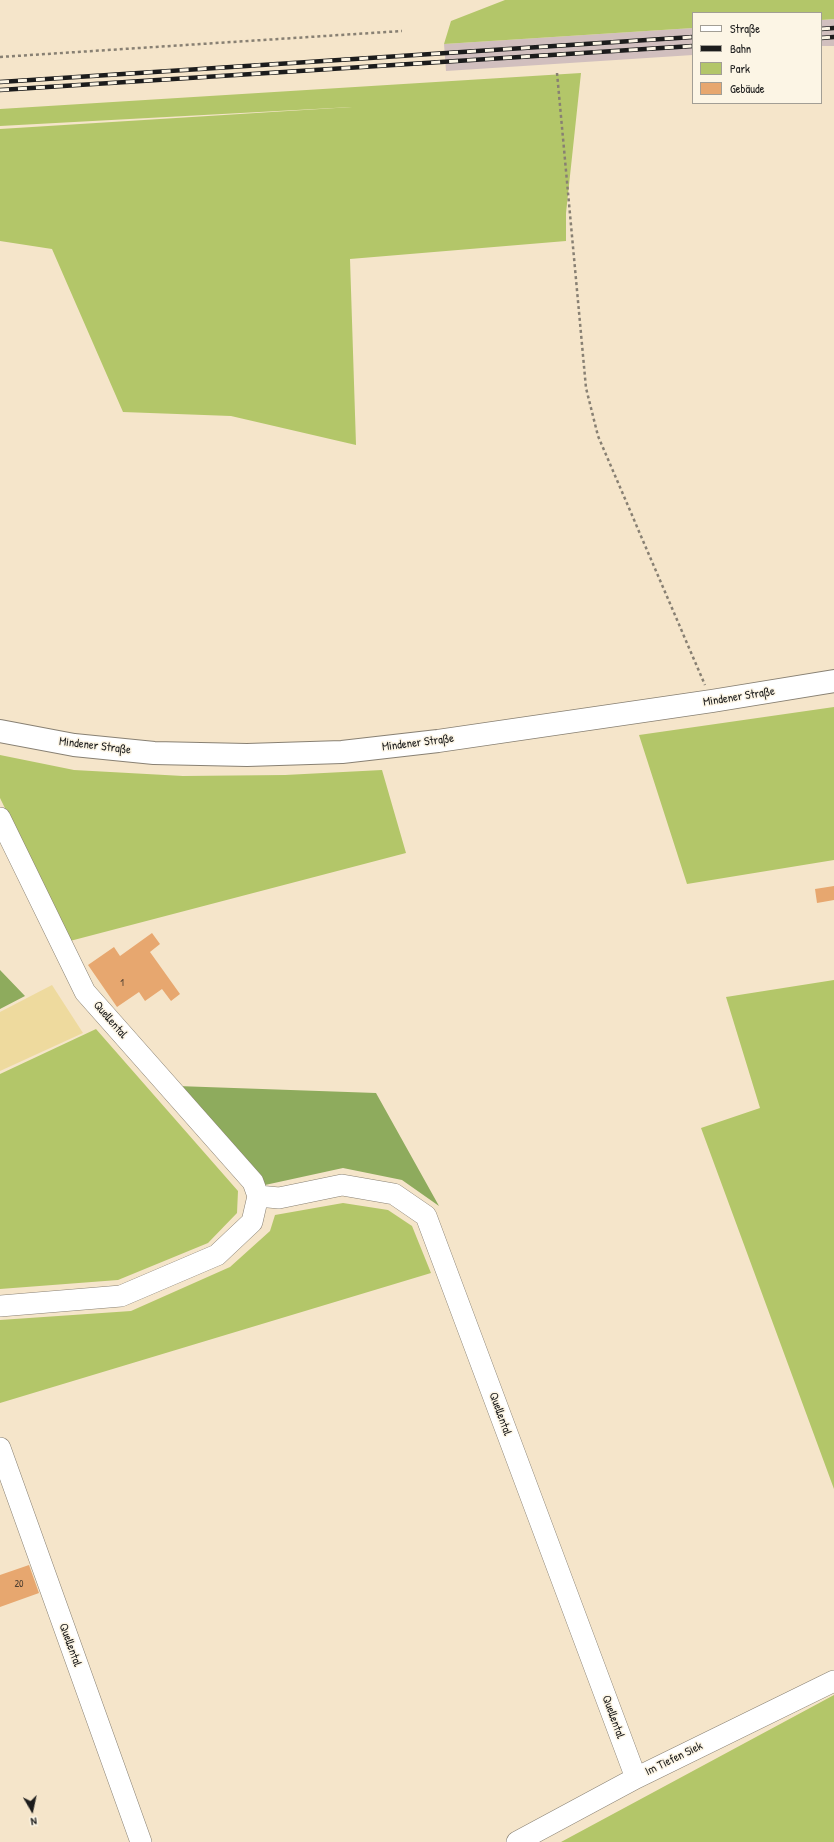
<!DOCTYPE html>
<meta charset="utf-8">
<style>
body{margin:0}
#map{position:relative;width:834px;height:1842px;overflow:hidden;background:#f5e5ca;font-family:"Patrick Hand",sans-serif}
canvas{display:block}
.legend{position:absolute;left:692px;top:12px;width:130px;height:92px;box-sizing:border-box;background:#fcf5e5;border:1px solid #a29e95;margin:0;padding:5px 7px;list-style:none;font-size:12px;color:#1c1c1c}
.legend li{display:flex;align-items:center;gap:8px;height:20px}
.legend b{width:20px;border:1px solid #a29e95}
.north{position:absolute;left:12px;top:1790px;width:40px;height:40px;-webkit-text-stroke:3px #fcf5e5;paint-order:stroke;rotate:171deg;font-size:11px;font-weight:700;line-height:16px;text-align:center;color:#1c1c1c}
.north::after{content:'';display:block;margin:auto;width:14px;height:18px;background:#1c1c1c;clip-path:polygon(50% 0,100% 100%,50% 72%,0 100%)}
</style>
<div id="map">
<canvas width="834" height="1842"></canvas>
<ul class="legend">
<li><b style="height:5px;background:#fff"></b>Straße</li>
<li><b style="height:5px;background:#1c1c1c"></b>Bahn</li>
<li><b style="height:11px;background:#b3c669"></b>Park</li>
<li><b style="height:11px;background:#e7a76f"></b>Gebäude</li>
</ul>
<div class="north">N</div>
</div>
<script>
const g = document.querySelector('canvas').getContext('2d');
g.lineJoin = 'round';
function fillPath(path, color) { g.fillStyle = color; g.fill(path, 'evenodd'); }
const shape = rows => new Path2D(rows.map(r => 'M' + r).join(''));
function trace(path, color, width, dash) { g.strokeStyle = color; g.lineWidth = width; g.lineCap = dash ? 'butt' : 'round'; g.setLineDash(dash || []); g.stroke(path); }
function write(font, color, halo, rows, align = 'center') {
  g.font = font + ' "Patrick Hand",sans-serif'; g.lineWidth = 3; g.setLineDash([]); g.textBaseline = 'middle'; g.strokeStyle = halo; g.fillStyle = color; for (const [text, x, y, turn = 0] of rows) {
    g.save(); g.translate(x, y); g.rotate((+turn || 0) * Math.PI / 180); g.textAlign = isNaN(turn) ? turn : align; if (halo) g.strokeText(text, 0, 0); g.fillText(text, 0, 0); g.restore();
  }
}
const industrial = shape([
 [834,19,834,46,821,46,821,20],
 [693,28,693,55,446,71,444,44]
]);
const green = shape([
 [505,0,834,0,834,19,821,20,821,13,693,13,693,28,444,44,451,21],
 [581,73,566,213,566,241,350,259,356,445,231,416,123,412,52,249,0,241,0,129,352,107,0,126,0,109],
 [834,707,834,860,687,884,639,735],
 [0,755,74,770,183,776,285,775,382,770,406,853,70,941,0,798],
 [834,980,834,1489,701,1128,760,1108,726,997],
 [96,1029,238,1191,237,1213,208,1243,118,1280,0,1289,0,1074],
 [343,1203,388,1210,412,1226,431,1273,0,1403,0,1320,131,1311,230,1267,270,1231,275,1215],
 [834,1695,834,1842,561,1842]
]);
const forest = shape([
 [0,970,25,996,0,1009],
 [177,1086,376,1093,439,1206,402,1180,343,1168,265,1185]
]);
const sand = shape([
 [52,985,83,1033,0,1071,0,1012]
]);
const building = shape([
 [834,886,834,900,817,903,815,889],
 [152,933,160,944,150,952,180,994,171,1001,162,989,145,1001,139,992,117,1007,88,965,114,947,120,956],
 [29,1565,39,1593,0,1607,0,1575]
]);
const path = shape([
 [0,57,402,31],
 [557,73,586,388,598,436,705,685]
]);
const minor = shape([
 [0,818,85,992,253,1182,258,1196,252,1222,217,1255,121,1296,0,1306],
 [258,1196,279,1198,342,1185,394,1194,426,1216,636,1778],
 [0,1448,141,1842],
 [517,1842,636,1778,834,1681]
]);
const major = shape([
 [0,731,74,745,154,753,247,755,342,752,438,741,712,701,834,681]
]);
const rail = shape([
 [821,29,834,28],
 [821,38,834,37],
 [0,82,693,37],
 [0,90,693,46]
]);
const numberNames = [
 ["1",122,983],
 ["20",19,1584]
];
const streetNames = [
 ["Mindener Straße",739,697,-9],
 ["Mindener Straße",418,743,-7],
 ["Mindener Straße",95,746,7],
 ["Quellental",110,1020,49],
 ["Quellental",500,1414,70],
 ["Quellental",70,1645,70],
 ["Quellental",613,1717,70],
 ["Im Tiefen Siek",674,1759,-26]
];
fillPath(industrial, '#d1bfbe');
fillPath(green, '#b3c669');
fillPath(forest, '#8eab5d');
fillPath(sand, '#eeda9e');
fillPath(building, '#e7a76f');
trace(minor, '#888073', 22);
trace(major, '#888073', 24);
trace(path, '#888073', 2.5, [3, 3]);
trace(minor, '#fff', 21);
trace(major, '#fff', 22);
trace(rail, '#1c1c1c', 4.5);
trace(rail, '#fcf5e5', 3, [9]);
write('10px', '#4f3f31', null, numberNames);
write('12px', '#1c1c1c', '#fcf5e5', streetNames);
</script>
